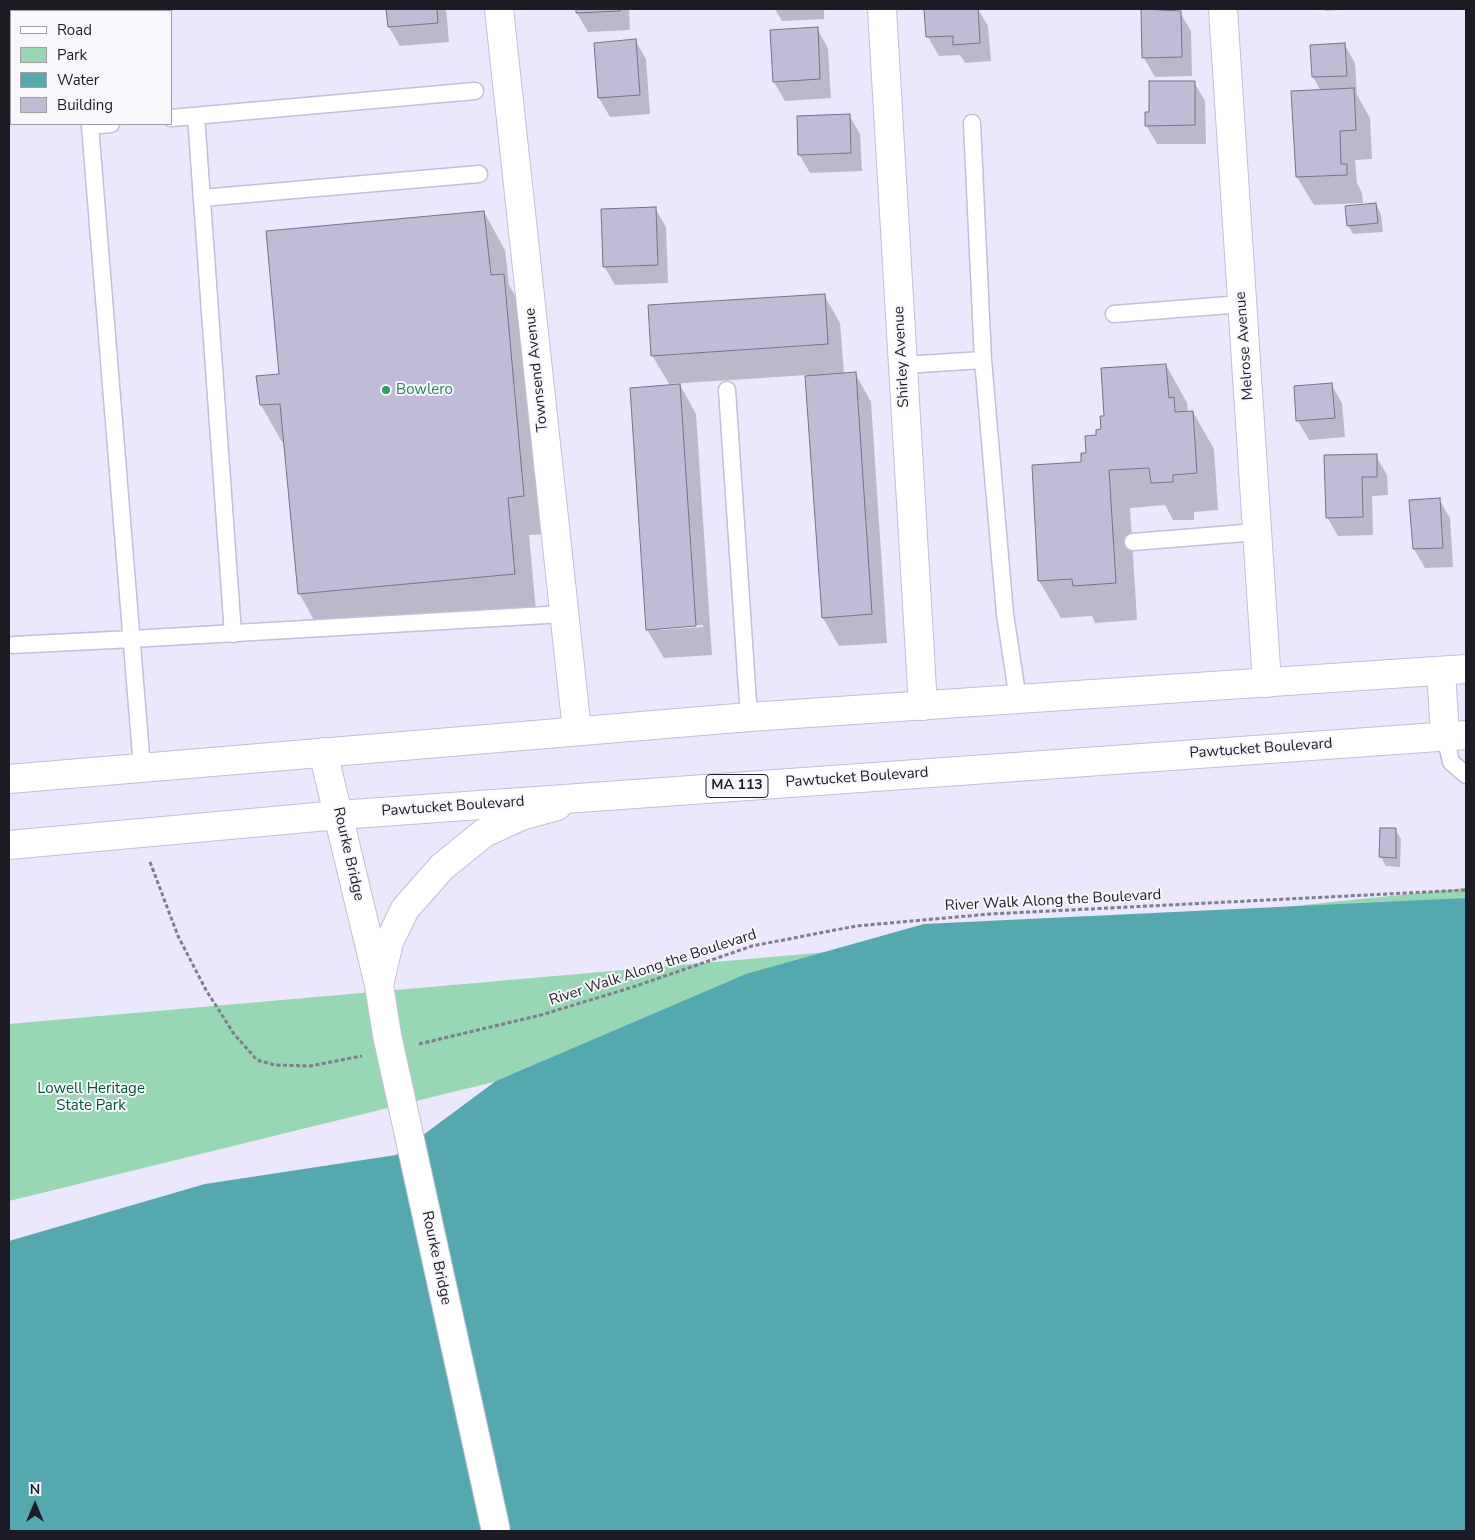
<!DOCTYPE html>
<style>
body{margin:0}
#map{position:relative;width:1475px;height:1540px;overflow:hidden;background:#ebe7fc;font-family:"Nunito Sans",sans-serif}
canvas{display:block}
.frame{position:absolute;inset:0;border:10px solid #1d1b24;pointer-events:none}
.legend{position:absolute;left:10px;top:10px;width:162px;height:115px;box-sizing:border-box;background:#f8f7fc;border:1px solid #a09fa6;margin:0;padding:6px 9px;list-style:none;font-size:15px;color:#1d1b24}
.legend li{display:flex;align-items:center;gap:10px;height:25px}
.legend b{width:25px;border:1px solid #a09fa6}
.north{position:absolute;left:10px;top:1480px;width:50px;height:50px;-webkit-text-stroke:4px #f8f7fc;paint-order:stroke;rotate:0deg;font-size:14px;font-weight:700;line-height:20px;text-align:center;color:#1d1b24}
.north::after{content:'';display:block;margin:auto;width:18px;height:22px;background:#1d1b24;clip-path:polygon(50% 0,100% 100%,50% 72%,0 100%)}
</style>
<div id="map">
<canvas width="1475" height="1540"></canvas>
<div class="frame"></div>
<ul class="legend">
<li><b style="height:6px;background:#fff"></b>Road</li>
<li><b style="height:14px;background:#97d7b3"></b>Park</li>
<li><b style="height:14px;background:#53a9ae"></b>Water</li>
<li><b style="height:14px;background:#c1bcd5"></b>Building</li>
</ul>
<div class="north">N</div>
</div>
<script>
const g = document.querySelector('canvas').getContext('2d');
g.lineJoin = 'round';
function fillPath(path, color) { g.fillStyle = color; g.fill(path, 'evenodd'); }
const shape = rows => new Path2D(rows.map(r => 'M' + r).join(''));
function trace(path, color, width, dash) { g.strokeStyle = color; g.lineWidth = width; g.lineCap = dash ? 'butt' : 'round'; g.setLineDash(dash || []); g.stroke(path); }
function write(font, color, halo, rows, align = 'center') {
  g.font = font + ' "Nunito Sans",sans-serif'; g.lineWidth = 4; g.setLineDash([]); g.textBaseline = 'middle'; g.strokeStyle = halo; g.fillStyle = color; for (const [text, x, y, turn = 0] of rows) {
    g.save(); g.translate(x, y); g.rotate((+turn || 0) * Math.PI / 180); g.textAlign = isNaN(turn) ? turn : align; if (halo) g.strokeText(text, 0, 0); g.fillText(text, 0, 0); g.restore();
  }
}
const green = shape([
 [1466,888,1466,947,628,1049,9,1201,9,1024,999,937]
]);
const water = shape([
 [1466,898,1466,1531,9,1531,9,1241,205,1184,396,1155,496,1081,746,974,924,924]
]);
const shadow = shape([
 [388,9,446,9,449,42,400,46,389,27],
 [577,9,629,9,630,30,588,32,577,13],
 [775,9,824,9,824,19,782,21],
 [950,9,978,9,988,26,991,61,965,63,960,55,939,56,928,37,926,10],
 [1142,9,1169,9,1171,12,1180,12,1191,31,1192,76,1155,77,1144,58],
 [1324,9,1356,9,1326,11],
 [817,29,828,48,831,98,785,101,774,82],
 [635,40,646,59,650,114,610,117,599,98],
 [1344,44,1355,63,1357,95,1370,118,1372,159,1355,160,1357,183,1362,193,1363,203,1314,205,1297,177,1321,91,1313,77,1312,46],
 [1194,82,1205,101,1206,144,1157,144,1146,125],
 [849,115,860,134,862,171,810,173,799,154],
 [1376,204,1381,214,1383,232,1353,234,1348,225],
 [655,208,666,227,668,283,615,285,604,266],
 [484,212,505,250,509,285,525,313,545,534,529,535,536,611,320,631,299,593,285,442,282,442,261,405,258,377,280,375],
 [824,295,840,323,844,374,855,373,871,402,887,643,839,646,823,618,807,375,669,384,652,355],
 [1166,365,1187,403,1188,412,1193,412,1214,449,1218,510,1194,512,1194,520,1173,520,1165,505,1130,508,1137,620,1095,623,1092,616,1061,618,1039,581,1082,463,1102,430,1105,418],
 [1331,384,1342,403,1345,437,1309,440,1298,421],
 [680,385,696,414,712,655,664,658,647,630],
 [703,625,703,627,660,630,660,628],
 [1376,456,1387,475,1388,495,1372,496,1373,535,1338,536,1327,517],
 [1439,499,1450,518,1453,567,1425,568,1414,549,1411,501],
 [1395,829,1401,839,1400,867,1386,866,1381,857]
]);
const building = shape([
 [386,9,437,9,438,23,388,27,386,9],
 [576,9,620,9,620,11,576,13,576,9],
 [924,9,978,9,980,43,953,45,953,36,926,37,924,9],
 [1141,9,1181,11,1182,57,1142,58,1141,9],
 [818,27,820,79,773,82,770,30,818,27],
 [636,39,640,95,598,98,594,43,636,39],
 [1345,43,1347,76,1312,77,1310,45,1345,43],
 [1149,81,1195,81,1195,125,1145,126,1145,112,1149,112,1149,81],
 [1354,88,1356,130,1340,131,1341,164,1347,164,1347,175,1296,177,1291,91,1354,88],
 [850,114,851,153,798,155,797,116,850,114],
 [1376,203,1378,223,1347,226,1345,206,1376,203],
 [656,207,658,265,603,267,601,209,656,207],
 [484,211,491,275,504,274,524,496,508,498,515,574,298,594,280,404,260,405,256,376,279,374,266,231,484,211],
 [825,294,828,344,651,356,648,305,825,294],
 [1166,364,1169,398,1174,397,1175,412,1193,411,1197,473,1173,475,1173,482,1151,483,1149,468,1109,470,1116,583,1073,586,1072,579,1038,581,1032,465,1081,462,1081,453,1086,453,1085,436,1096,435,1096,430,1101,429,1100,416,1104,416,1101,368,1166,364],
 [856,372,872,614,822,618,805,376,856,372],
 [1332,383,1335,418,1296,421,1294,386,1332,383],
 [680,384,696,626,646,630,630,388,680,384],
 [1377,454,1377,477,1362,477,1363,517,1326,518,1324,455,1377,454],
 [1440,498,1443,548,1413,549,1409,500,1440,498],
 [1380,828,1396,828,1396,858,1379,857,1380,828]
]);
const path = shape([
 [150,862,178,936,206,990,234,1034,257,1060,275,1065,310,1066,362,1056],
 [419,1044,541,1015,633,987,752,946,856,926,990,914,1466,890]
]);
const lane = shape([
 [196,116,233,634],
 [171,118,475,91],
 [972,123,983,360,1005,614,1018,700],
 [111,124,90,126,142,768],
 [202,198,479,174],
 [1114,314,1242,304],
 [903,365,983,360],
 [727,390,749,717],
 [1133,542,1257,532],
 [13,645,132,639,564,614],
 [1445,736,1451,762,1466,775]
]);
const street = shape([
 [499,9,577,731],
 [882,9,923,706],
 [1223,9,1267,683],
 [1441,671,1445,736]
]);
const secondary = shape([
 [323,752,379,985,387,1035],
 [379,985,389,942,405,909,442,867,484,833,521,816,557,806]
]);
const primary = shape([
 [9,779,749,717,1466,669],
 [9,845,339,815,1466,735]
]);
const secondaryBridge = shape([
 [387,1035,496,1531]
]);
const markers = [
 [386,390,5,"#2e9e5b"]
];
const shields = [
 [737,786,62]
];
const shieldNames = [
 ["MA 113",737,786]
];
const streetNames = [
 ["Melrose Avenue",1245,346,-94],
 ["Shirley Avenue",902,357,-93],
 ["Townsend Avenue",537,370,-96],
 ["Pawtucket Boulevard",1261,749,-4],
 ["Pawtucket Boulevard",857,778,-4],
 ["Pawtucket Boulevard",453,807,-4],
 ["Rourke Bridge",348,854,77],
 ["River Walk Along the Boulevard",1053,901,-3],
 ["River Walk Along the Boulevard",653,968,-18],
 ["Rourke Bridge",436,1258,78]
];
const leisureNames = [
 ["Bowlero",396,390]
];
const parkNames = [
 ["Lowell Heritage",91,1089],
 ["State Park",91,1106]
];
fillPath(green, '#97d7b3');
fillPath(water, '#53a9ae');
fillPath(shadow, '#0003');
fillPath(building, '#c1bcd5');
trace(building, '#757187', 1);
trace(lane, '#c4bed8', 19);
trace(street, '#c4bed8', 30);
trace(secondary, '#c4bed8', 30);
trace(primary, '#c4bed8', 30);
trace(path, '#7f7c8b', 3, [4, 2.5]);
trace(lane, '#fff', 16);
trace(street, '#fff', 28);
trace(secondary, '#fff', 28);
trace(primary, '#fff', 28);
trace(secondaryBridge, '#c4bed8', 30, []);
trace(secondaryBridge, '#fff', 28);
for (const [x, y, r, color] of markers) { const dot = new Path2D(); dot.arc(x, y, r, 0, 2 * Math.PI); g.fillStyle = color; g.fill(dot); trace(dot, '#f8f7fc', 2); }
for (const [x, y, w] of shields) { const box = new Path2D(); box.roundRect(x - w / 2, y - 11.5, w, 23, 4); g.fillStyle = '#f8f7fc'; g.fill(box); trace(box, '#1d1b24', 1); }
write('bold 14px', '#1d1b24', null, shieldNames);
write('15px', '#1d1b24', '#f8f7fc', streetNames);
write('15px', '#27864d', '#f8f7fc', leisureNames, 'left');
write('15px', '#005636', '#f8f7fc', parkNames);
</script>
